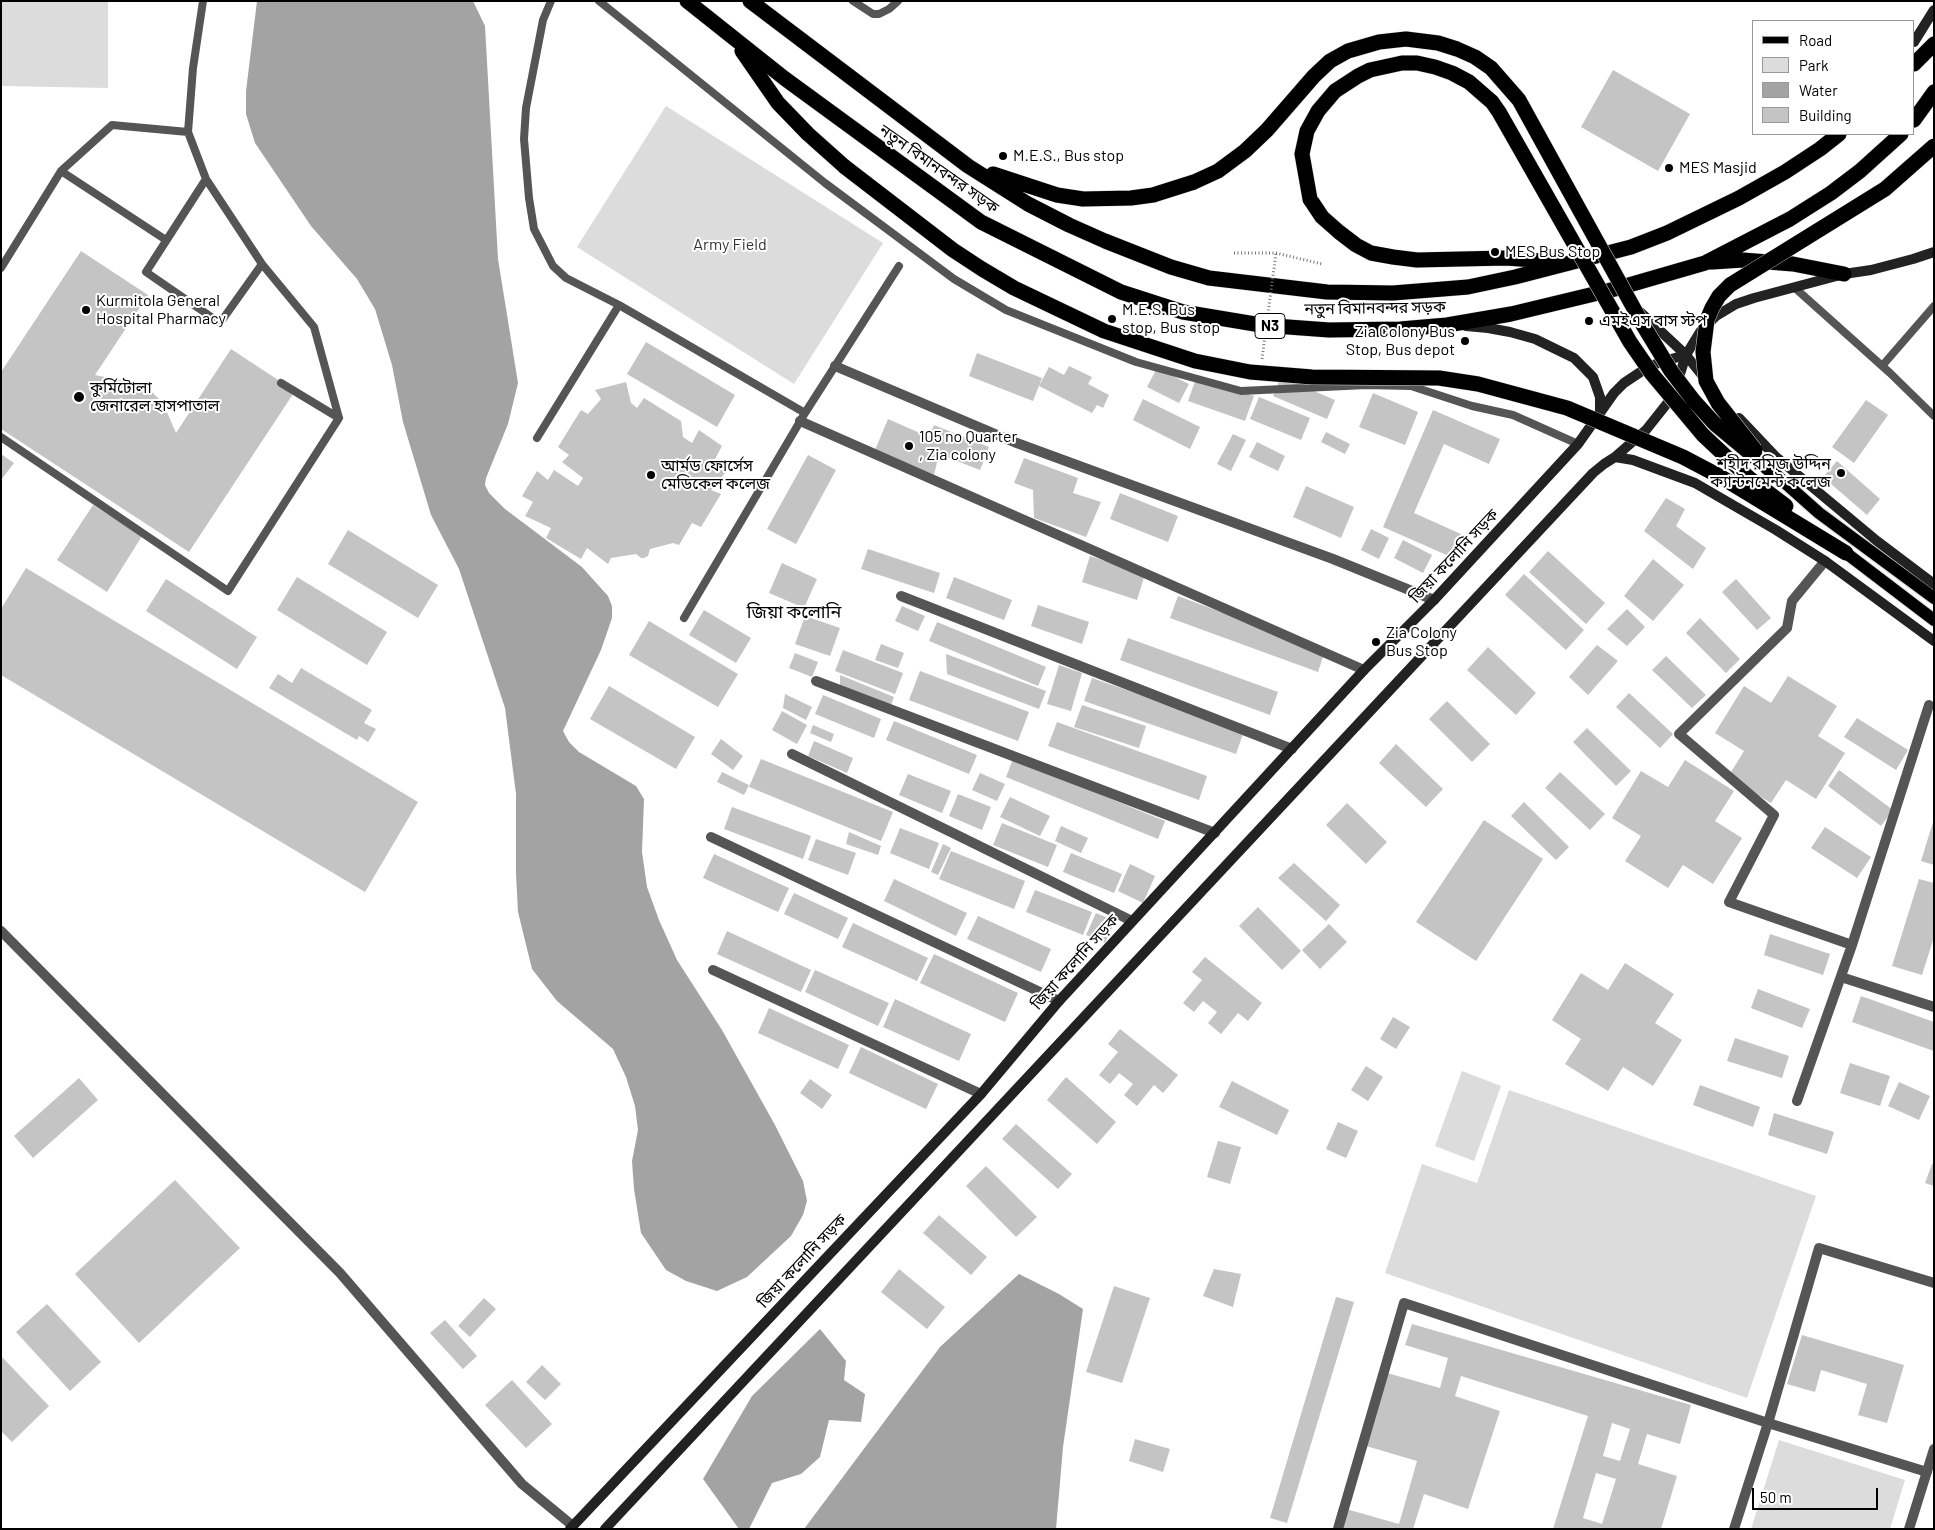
<!DOCTYPE html>
<meta charset="utf-8">
<style>
body{margin:0}
#map{position:relative;width:1935px;height:1530px;overflow:hidden;background:#fff;font-family:Barlow,sans-serif}
canvas{display:block}
.frame{position:absolute;inset:0;border:2px solid #000;pointer-events:none}
.legend{position:absolute;left:1752px;top:20px;width:162px;height:115px;box-sizing:border-box;background:#fff;border:1px solid #999;margin:0;padding:6px 9px;list-style:none;font-size:15px;color:#000}
.legend li{display:flex;align-items:center;gap:10px;height:25px}
.legend b{width:25px;border:1px solid #999}
.scale{position:absolute;left:1752px;top:1488px;width:126px;height:22px;box-sizing:border-box;border:2px solid #000;border-top:0;padding-left:6px;font-size:15px;line-height:18px;white-space:nowrap;color:#000;-webkit-text-stroke:4px #fff;paint-order:stroke}
</style>
<div id="map">
<canvas width="1935" height="1530"></canvas>
<div class="frame"></div>
<ul class="legend">
<li><b style="height:6px;background:#000"></b>Road</li>
<li><b style="height:14px;background:#dcdcdc"></b>Park</li>
<li><b style="height:14px;background:#a3a3a3"></b>Water</li>
<li><b style="height:14px;background:#c4c4c4"></b>Building</li>
</ul>
<div class="scale">50 m</div>
</div>
<script>
const g = document.querySelector('canvas').getContext('2d');
g.lineJoin = 'round';
function fillPath(path, color) { g.fillStyle = color; g.fill(path, 'evenodd'); }
const shape = rows => new Path2D(rows.map(r => 'M' + r).join(''));
function trace(path, color, width, dash) { g.strokeStyle = color; g.lineWidth = width; g.lineCap = dash ? 'butt' : 'round'; g.setLineDash(dash || []); g.stroke(path); }
function write(font, color, halo, rows, align = 'center') {
  g.font = font + ' Barlow,"Noto Sans Bengali",sans-serif'; g.lineWidth = 4; g.setLineDash([]); g.textBaseline = 'middle'; g.strokeStyle = halo; g.fillStyle = color; for (const [text, x, y, turn = 0] of rows) {
    g.save(); g.translate(x, y); g.rotate((+turn || 0) * Math.PI / 180); g.textAlign = isNaN(turn) ? turn : align; if (halo) g.strokeText(text, 0, 0); g.fillText(text, 0, 0); g.restore();
  }
}
const green = shape([
 [1,1,108,1,108,88,1,86],
 [666,106,883,243,794,384,577,247],
 [1462,1071,1501,1086,1474,1161,1435,1146],
 [1509,1090,1816,1196,1747,1398,1385,1273,1422,1164,1477,1183],
 [1779,1440,1905,1480,1890,1529,1751,1529]
]);
const water = shape([
 [257,1,473,1,485,26,498,259,518,383,508,424,486,478,485,485,489,493,505,509,582,567,608,596,612,606,612,618,601,650,563,731,569,742,579,752,636,786,644,799,642,852,647,887,659,920,677,960,722,1030,775,1125,803,1181,807,1201,803,1215,791,1236,747,1277,717,1291,686,1281,666,1270,641,1233,634,1189,632,1161,638,1130,635,1106,626,1077,613,1049,557,1001,532,969,518,912,516,874,516,794,505,708,459,569,431,515,403,422,392,365,375,309,357,279,311,226,255,143,246,114,246,91],
 [1019,1274,1059,1294,1083,1309,1063,1447,1056,1529,804,1529,940,1347],
 [820,1329,846,1361,844,1380,865,1394,861,1422,829,1420,820,1457,801,1474,772,1483,749,1529,739,1529,703,1479,752,1396]
]);
const building = shape([
 [1613,70,1690,114,1658,171,1581,127],
 [81,251,148,295,95,375,145,385,163,403,176,433,231,349,295,391,189,552,1,429,1,372],
 [646,342,735,395,717,427,627,374],
 [977,353,1042,378,1033,401,969,376],
 [1069,366,1092,377,1088,384,1109,395,1103,408,1097,405,1092,413,1039,386,1049,367,1064,375],
 [1157,368,1189,384,1179,403,1147,387],
 [1197,376,1254,396,1245,421,1188,401],
 [1281,377,1335,400,1327,419,1273,396],
 [626,382,631,403,637,408,644,398,681,421,683,437,692,443,699,430,722,446,714,461,730,467,711,490,721,494,701,527,692,523,679,545,673,543,650,549,648,556,644,558,641,558,636,554,611,558,608,564,587,548,581,559,546,538,551,528,525,516,533,502,522,496,537,471,548,480,554,470,578,486,583,478,562,462,569,455,558,447,581,410,588,414,601,399,595,390],
 [1373,393,1418,412,1405,445,1359,427],
 [1259,397,1310,418,1301,440,1250,419],
 [1143,399,1200,427,1190,449,1133,420],
 [1866,400,1888,415,1854,463,1832,447],
 [1433,410,1500,439,1489,464,1444,444,1414,513,1461,534,1451,557,1383,527],
 [888,419,929,437,934,425,989,447,980,470,939,454,934,475,875,450],
 [1326,432,1350,444,1345,454,1321,442],
 [1233,434,1246,440,1231,471,1217,464],
 [1257,442,1285,456,1278,471,1249,457],
 [1,454,14,463,1,480],
 [808,455,836,470,796,544,767,529],
 [1024,458,1078,478,1073,493,1101,502,1086,537,1034,518,1033,490,1014,483],
 [1837,461,1880,499,1867,515,1823,477],
 [1306,486,1354,507,1341,538,1293,517],
 [1120,493,1178,516,1168,542,1110,519],
 [1666,498,1685,509,1676,526,1706,548,1693,569,1644,531],
 [93,505,142,536,107,592,57,560],
 [1371,529,1389,538,1379,559,1361,550],
 [348,530,438,585,418,618,328,564],
 [1403,540,1432,555,1423,573,1394,558],
 [868,549,940,573,934,593,861,569],
 [1548,551,1605,603,1586,624,1529,572],
 [1090,556,1145,574,1137,600,1082,582],
 [1653,559,1684,585,1653,621,1624,596],
 [782,563,817,579,804,608,769,593],
 [26,568,418,802,365,892,1,675,1,609],
 [1524,574,1584,630,1566,650,1505,595],
 [297,577,387,632,367,665,277,610],
 [954,577,1012,600,1004,620,946,598],
 [166,579,257,637,237,669,146,611],
 [1736,579,1771,618,1757,630,1722,592],
 [1178,596,1325,651,1318,672,1170,618],
 [1038,605,1089,622,1082,644,1031,626],
 [902,606,925,616,918,631,895,621],
 [1627,609,1645,627,1627,646,1607,629],
 [704,610,751,638,736,663,689,635],
 [805,616,840,628,830,656,795,644],
 [1700,618,1740,659,1726,673,1686,633],
 [649,621,738,674,718,707,629,655],
 [937,622,1046,667,1038,686,929,641],
 [1128,638,1278,692,1270,715,1120,660],
 [881,644,904,653,898,668,875,660],
 [1597,645,1618,661,1588,695,1569,677],
 [1488,647,1536,693,1516,715,1467,670],
 [843,650,903,673,895,694,835,671],
 [795,653,818,662,812,677,789,668],
 [946,654,1046,691,1039,709,947,674],
 [1666,656,1706,695,1692,708,1652,670],
 [1059,665,1082,673,1071,711,1047,704],
 [301,668,372,710,364,723,376,729,368,742,359,736,357,740,269,688,278,674,292,683],
 [920,671,1029,712,1018,741,909,700],
 [840,675,894,697,890,708,840,688],
 [1788,676,1837,706,1818,736,1845,753,1816,799,1786,780,1771,803,1728,777,1744,751,1715,733,1744,686,1771,703],
 [1092,678,1244,731,1236,754,1084,701],
 [609,686,695,737,676,769,590,719],
 [1629,693,1673,734,1660,748,1616,707],
 [785,694,812,707,806,720,783,708],
 [823,695,881,719,874,738,815,714],
 [1447,701,1490,744,1472,762,1429,719],
 [1082,705,1146,726,1139,748,1074,727],
 [782,711,807,725,797,744,772,730],
 [1857,718,1908,750,1896,770,1844,737],
 [894,721,977,755,969,774,886,740],
 [1057,722,1207,776,1199,800,1048,746],
 [813,725,834,734,831,742,810,733],
 [1587,728,1631,771,1616,786,1573,742],
 [721,739,743,756,733,770,711,754],
 [814,741,853,758,847,773,808,756],
 [1396,744,1443,789,1426,807,1379,763],
 [761,759,893,812,881,841,749,787],
 [1013,759,1165,821,1158,839,1006,777],
 [1685,760,1734,791,1715,821,1742,838,1713,884,1683,865,1668,888,1625,861,1641,836,1612,818,1641,771,1668,787],
 [1839,770,1893,810,1881,826,1828,786],
 [722,772,749,785,744,795,717,782],
 [1560,772,1605,814,1590,830,1545,788],
 [980,773,1005,784,997,801,972,790],
 [908,774,951,791,942,813,899,795],
 [958,794,991,807,982,830,949,816],
 [1010,797,1050,816,1040,836,1000,817],
 [1524,802,1569,847,1556,860,1511,816],
 [1347,803,1387,842,1366,864,1326,825],
 [732,807,811,836,803,859,724,829],
 [1484,820,1543,859,1476,961,1416,922],
 [1933,822,1934,822,1934,865,1921,861],
 [1002,823,1057,845,1048,867,993,845],
 [1061,826,1088,838,1081,853,1055,841],
 [1825,827,1871,857,1857,878,1811,848],
 [900,828,939,843,929,869,890,853],
 [849,832,881,846,878,855,846,844],
 [816,839,856,853,848,875,808,860],
 [943,844,951,848,938,875,931,872],
 [951,851,1025,881,1014,909,939,879],
 [1071,853,1122,874,1114,893,1063,872],
 [714,854,789,888,778,912,703,878],
 [1294,863,1340,905,1326,921,1278,878],
 [1130,864,1155,876,1143,903,1118,891],
 [894,879,967,913,956,936,884,901],
 [1919,879,1934,883,1934,937,1922,975,1892,966],
 [1035,890,1092,912,1083,935,1026,912],
 [794,893,848,918,838,939,784,914],
 [1258,907,1301,951,1282,970,1239,926],
 [1096,913,1115,921,1105,943,1086,935],
 [978,916,1051,949,1041,972,967,939],
 [853,923,928,958,917,981,842,947],
 [1329,924,1347,942,1320,969,1302,950],
 [727,931,811,970,801,992,717,954],
 [1770,934,1830,954,1823,975,1764,955],
 [934,954,1018,993,1005,1022,920,983],
 [1205,957,1262,1003,1248,1021,1238,1013,1221,1034,1208,1023,1217,1012,1203,1001,1194,1012,1183,1003,1202,980,1192,972],
 [1625,963,1674,994,1655,1023,1682,1040,1653,1086,1623,1067,1608,1091,1565,1064,1581,1039,1552,1020,1581,973,1608,990],
 [815,970,889,1003,878,1026,805,992],
 [1758,989,1810,1009,1802,1028,1751,1008],
 [1861,996,1934,1022,1934,1051,1852,1022],
 [895,999,971,1034,959,1061,883,1027],
 [769,1008,849,1045,838,1069,758,1033],
 [1393,1017,1410,1027,1396,1049,1380,1039],
 [1120,1029,1178,1075,1163,1093,1154,1085,1137,1106,1124,1095,1133,1084,1119,1073,1110,1084,1099,1075,1118,1052,1108,1044],
 [1735,1038,1789,1056,1782,1078,1727,1061],
 [861,1047,938,1084,926,1109,849,1073],
 [1850,1063,1890,1076,1880,1106,1840,1093],
 [1366,1066,1383,1077,1368,1101,1351,1090],
 [1066,1077,1116,1122,1097,1144,1047,1100],
 [79,1078,98,1100,33,1158,14,1136],
 [810,1079,832,1095,822,1109,800,1093],
 [1232,1081,1289,1110,1277,1135,1219,1107],
 [1899,1082,1930,1096,1919,1120,1888,1106],
 [1700,1085,1760,1107,1753,1127,1693,1105],
 [1774,1113,1834,1132,1827,1154,1768,1135],
 [1338,1122,1358,1131,1346,1158,1326,1149],
 [1016,1124,1072,1174,1058,1189,1002,1139],
 [1218,1141,1241,1147,1230,1184,1207,1177],
 [1932,1164,1934,1164,1934,1186,1925,1183],
 [986,1166,1037,1217,1016,1237,966,1186],
 [175,1180,240,1248,139,1343,75,1274],
 [939,1215,987,1257,971,1275,923,1233],
 [899,1269,945,1307,927,1329,881,1292],
 [1214,1269,1241,1274,1233,1307,1203,1296],
 [1114,1286,1150,1298,1122,1383,1086,1372],
 [1336,1297,1354,1302,1287,1523,1270,1518],
 [484,1298,496,1309,470,1337,458,1326],
 [47,1304,101,1362,70,1391,16,1332],
 [445,1320,477,1356,463,1369,430,1333],
 [1412,1324,1691,1405,1680,1444,1647,1434,1638,1464,1677,1476,1661,1529,1553,1529,1588,1416,1461,1376,1455,1396,1500,1411,1468,1509,1424,1494,1413,1529,1333,1529,1339,1507,1399,1524,1417,1461,1366,1446,1387,1373,1440,1388,1448,1358,1405,1345],
 [1612,1423,1630,1429,1620,1461,1603,1456],
 [1596,1473,1616,1479,1602,1524,1583,1518],
 [1802,1335,1904,1365,1887,1423,1858,1415,1867,1384,1821,1370,1815,1392,1787,1384],
 [1,1356,49,1406,12,1442,1,1431],
 [542,1365,561,1384,545,1400,526,1382],
 [512,1380,552,1424,526,1448,485,1405],
 [1135,1439,1170,1449,1163,1472,1129,1461]
]);
const path = shape([
 [1234,253,1276,253,1322,264]
]);
const lane = shape([
 [551,1,543,20,526,108,524,139,529,198,534,229,553,266,566,278,619,305],
 [599,1,825,183,954,279,1006,310,1136,362,1241,391,1366,385,1411,386,1472,406,1513,415,1578,444],
 [853,1,873,14,879,14,889,9,898,1],
 [61,171,166,240],
 [206,179,146,272,220,323,262,264],
 [1,268,61,171,112,125,188,132],
 [1795,288,1890,373,1934,416],
 [1882,366,1934,306],
 [281,383,339,418],
 [1,437,228,591,339,418,314,327,262,264,206,179,188,132,193,68,203,1],
 [537,438,619,305,805,413],
 [684,618,805,413,899,266]
]);
const street = shape([
 [835,366,1014,442,1333,559,1434,600],
 [800,421,1364,670],
 [1825,561,1792,601,1787,628,1679,734,1774,815,1729,902,1852,945,1929,705],
 [901,596,1292,749],
 [816,681,1215,833],
 [792,754,1132,921],
 [711,837,1059,1001],
 [1,931,340,1273,522,1484,573,1526],
 [713,970,981,1094],
 [1841,977,1934,1007],
 [1797,1101,1852,945],
 [1338,1529,1404,1303,1768,1423,1927,1472],
 [1734,1529,1768,1423,1819,1248,1934,1283],
 [1909,1529,1934,1449]
]);
const secondary = shape([
 [1914,42,1934,10],
 [1640,312,1686,355,1705,379],
 [1466,326,1488,328,1510,332,1535,339,1574,358,1593,377,1600,397,1600,413],
 [1739,418,1775,456,1877,541,1934,584],
 [1615,457,1646,430,1669,401,1680,374,1686,355,1700,332,1716,316,1736,304,1754,298,1844,274,1871,270,1913,259,1934,252],
 [570,1529,981,1094,1059,1001,1364,670,1434,600,1578,444,1614,393,1624,383,1642,371,1660,362,1686,355],
 [605,1529,1593,473,1604,464,1615,457,1633,460,1695,483,1776,530,1825,561,1934,641]
]);
const primary = shape([
 [1774,473,1819,513,1934,598],
 [1846,553,1934,620]
]);
const highway = shape([
 [687,1,784,78,981,222,1121,292,1183,312,1261,325,1329,330,1400,329,1447,325,1511,314,1615,289,1705,263,1790,219,1831,193,1860,171,1901,134],
 [750,1,968,166,1028,204,1069,225,1105,241,1171,267,1209,278,1327,292,1393,293,1468,287,1515,277,1631,247,1667,233,1739,198,1785,172,1820,149,1839,134],
 [742,51,778,103,808,134,845,167],
 [1914,64,1934,44],
 [1914,120,1934,92],
 [993,174,1057,195,1083,199,1131,198,1153,195,1194,182],
 [1310,199,1322,217,1339,232,1356,245,1371,253,1393,257,1417,260,1506,258,1534,260,1556,265],
 [1712,262,1743,260,1793,264,1844,274]
]);
const pathBridge = shape([
 [1262,359,1276,253]
]);
const highwayBridge = shape([
 [845,167,953,250,982,269,1014,288,1104,331,1195,361,1250,372,1312,377,1439,378,1478,384,1567,408,1683,457,1721,477,1846,553],
 [1194,182,1218,171,1245,151,1267,130,1314,76,1330,61,1348,51,1379,42,1406,39,1438,43,1457,49,1475,57,1491,68,1519,100,1643,325,1671,371,1694,401,1715,424,1774,473],
 [1310,199,1302,154,1307,131,1318,111,1335,91,1358,76,1370,70,1402,63,1417,63,1435,67,1452,73,1469,82,1492,102,1499,112,1630,342,1652,374,1703,435,1749,478,1786,506],
 [1755,450,1718,403,1706,381,1703,352,1707,320,1712,308,1719,296,1730,285,1885,189,1934,146]
]);
const markers = [
 [1003,156,5,"#000"],
 [1669,168,5,"#000"],
 [1495,252,5,"#000"],
 [86,310,5,"#000"],
 [1112,319,5,"#000"],
 [1589,321,5,"#000"],
 [1465,341,5,"#000"],
 [79,397,6,"#000"],
 [909,446,5,"#000"],
 [1841,473,5,"#000"],
 [651,475,5,"#000"],
 [1376,642,5,"#000"]
];
const shields = [
 [1270,326,30]
];
const shieldNames = [
 ["N3",1270,326]
];
const poiNames = [
 ["M.E.S., Bus stop",1013,156],
 ["MES Masjid",1679,168],
 ["MES Bus Stop",1505,252],
 ["Kurmitola General",96,301],
 ["Hospital Pharmacy",96,319],
 ["M.E.S. Bus",1122,310],
 ["stop, Bus stop",1122,328],
 ["এমইএস বাস স্টপ",1599,321],
 ["Zia Colony Bus",1455,332,"right"],
 ["Stop, Bus depot",1455,350,"right"],
 ["কুর্মিটোলা",90,388],
 ["জেনারেল হাসপাতাল",90,406],
 ["105 no Quarter",919,437],
 [", Zia colony",919,455],
 ["শহীদ রমিজ উদ্দিন",1831,464,"right"],
 ["ক্যান্টনমেন্ট কলেজ",1831,482,"right"],
 ["আর্মড ফোর্সেস",661,466],
 ["মেডিকেল কলেজ",661,484],
 ["Zia Colony",1386,633],
 ["Bus Stop",1386,651]
];
const streetNames = [
 ["নতুন বিমানবন্দর সড়ক",939,169,35],
 ["নতুন বিমানবন্দর সড়ক",1375,308,-1],
 ["জিয়া কলোনি সড়ক",1454,556,-47],
 ["জিয়া কলোনি সড়ক",1075,962,-48],
 ["জিয়া কলোনি সড়ক",802,1261,-47]
];
const parkNames = [
 ["Army Field",730,245]
];
const neighbourhoodNames = [
 ["জিয়া কলোনি",794,612]
];
fillPath(green, '#dcdcdc');
fillPath(water, '#a3a3a3');
fillPath(building, '#c4c4c4');
trace(primary, '#dbdbdb', 14);
trace(highway, '#dbdbdb', 16);
trace(path, '#777', 3, [1, 2.5]);
trace(lane, '#555', 8);
trace(street, '#555', 10);
trace(secondary, '#222', 10);
trace(primary, '#000', 12);
trace(highway, '#000', 15);
trace(highwayBridge, '#dbdbdb', 16, []);
trace(pathBridge, '#777', 3, [1, 2.5]);
trace(highwayBridge, '#000', 15);
for (const [x, y, r, color] of markers) { const dot = new Path2D(); dot.arc(x, y, r, 0, 2 * Math.PI); g.fillStyle = color; g.fill(dot); trace(dot, '#fff', 2); }
for (const [x, y, w] of shields) { const box = new Path2D(); box.roundRect(x - w / 2, y - 12.5, w, 25, 4); g.fillStyle = '#fff'; g.fill(box); trace(box, '#000', 1); }
write('bold 15px', '#000', null, shieldNames);
write('16px', '#000', '#fff', poiNames, 'left');
write('16px', '#000', '#fff', streetNames);
write('16px', '#333', '#fff', parkNames);
write('18px', '#000', '#fff', neighbourhoodNames);
</script>
